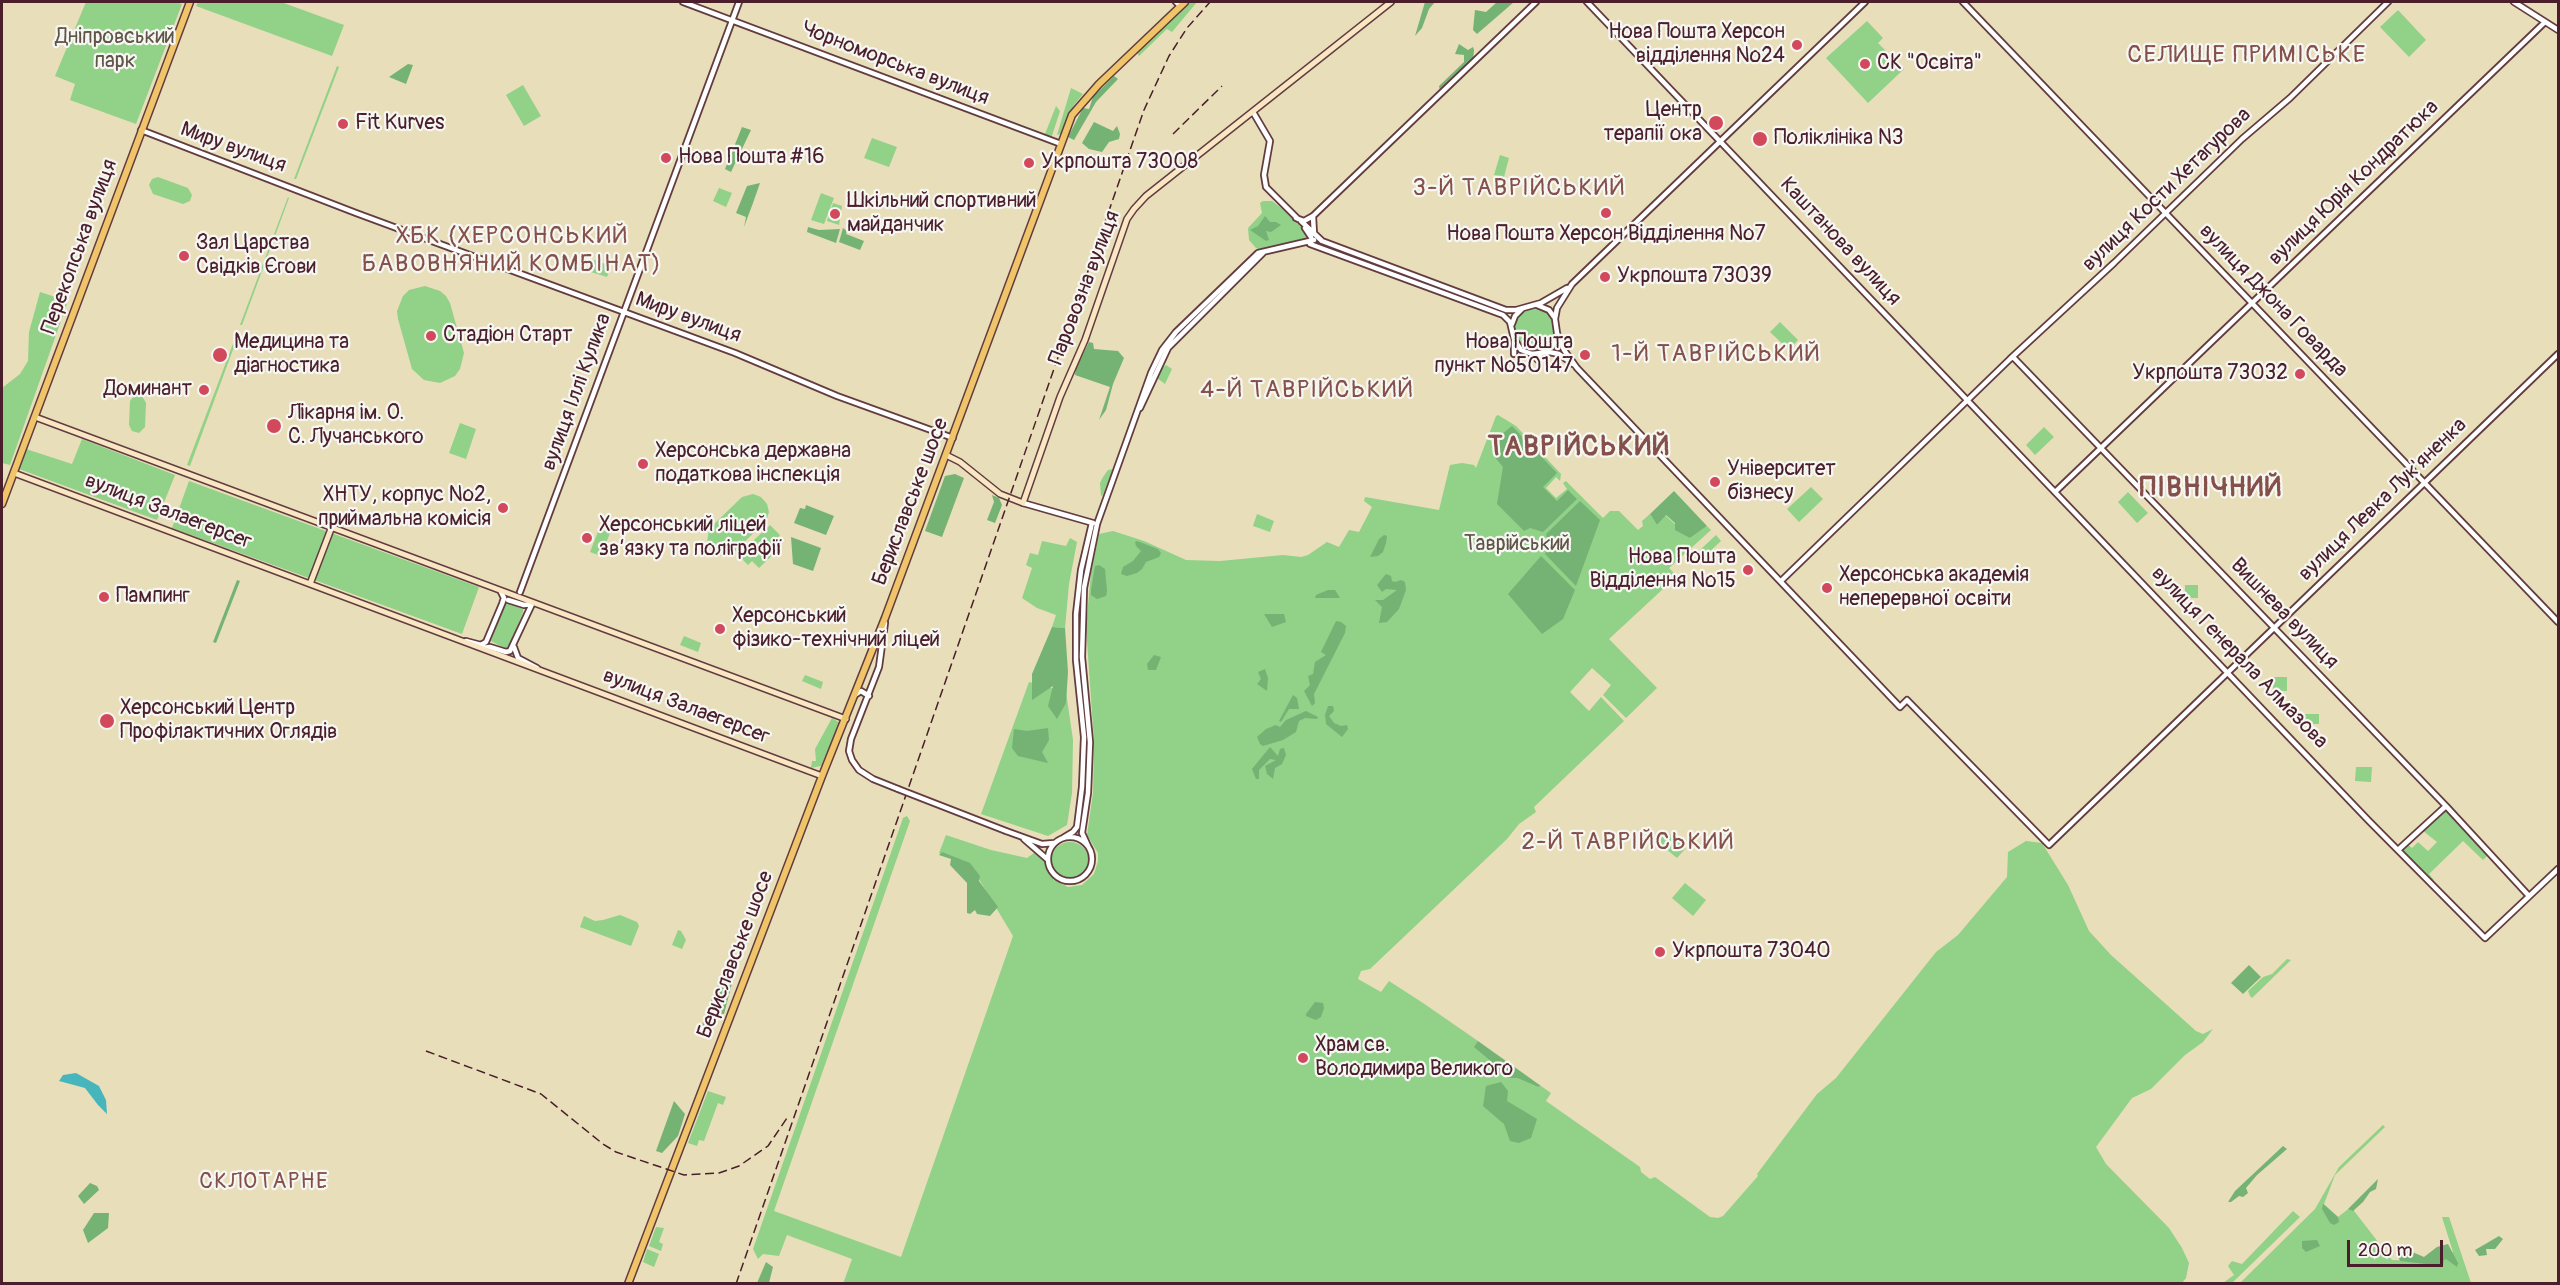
<!DOCTYPE html>
<meta charset="utf-8">
<style>
body{margin:0}
#map{position:relative;width:2560px;height:1285px;overflow:hidden;background:#e8deb9;font-family:Pangolin,sans-serif}
canvas{display:block}
.frame{position:absolute;inset:0;border:3px solid #4a1f2b;pointer-events:none}
.scale{position:absolute;left:2347px;top:1240px;width:96px;height:27px;box-sizing:border-box;border:3px solid #4a1f2b;border-top:0;padding-left:8px;font-size:18px;line-height:21px;white-space:nowrap;color:#4a1f2b;-webkit-text-stroke:4px #f6f6f2;paint-order:stroke}
</style>
<div id="map">
<canvas width="2560" height="1285"></canvas>
<div class="frame"></div>
<div class="scale">200 m</div>
</div>
<script>
const g = document.querySelector('canvas').getContext('2d');
g.lineJoin = 'round';
function fillPath(path, color) { g.fillStyle = color; g.fill(path, 'evenodd'); }
const shape = rows => new Path2D(rows.map(r => 'M' + r).join(''));
function trace(path, color, width, dash) { g.strokeStyle = color; g.lineWidth = width; g.lineCap = dash ? 'butt' : 'round'; g.setLineDash(dash || []); g.stroke(path); }
function write(font, color, halo, rows, align = 'center') {
  g.font = font + ' Pangolin,sans-serif'; g.lineWidth = 4.5; g.setLineDash([]); g.textBaseline = 'middle'; g.strokeStyle = halo; g.fillStyle = color; for (const [text, x, y, turn = 0] of rows) {
    g.save(); g.translate(x, y); g.rotate((+turn || 0) * Math.PI / 180); g.textAlign = isNaN(turn) ? turn : align; if (halo) g.strokeText(text, 0, 0); g.fillText(text, 0, 0); g.restore();
  }
}
const green = shape([
 [86,2,175,2,182,4,136,124,70,100,75,84,55,76],
 [198,2,281,2,344,25,332,56,196,6],
 [1190,2,1197,2,1172,32,1167,29,1139,56,1137,53],
 [2398,10,2426,40,2409,57,2380,27],
 [1867,21,1883,38,1878,43,1904,69,1868,103,1826,58],
 [337,66,339,67,296,179,294,179],
 [523,85,541,116,524,126,506,95],
 [1071,88,1083,94,1074,105,1062,133,1057,135],
 [1056,106,1060,111,1051,139,1003,121,1004,119,1045,134],
 [872,138,897,147,889,167,864,158],
 [1500,155,1509,158,1504,177,1494,175],
 [158,177,188,188,192,195,190,201,183,204,153,194,149,185,152,179],
 [719,188,732,193,726,207,713,201],
 [821,193,834,198,824,224,811,220],
 [288,197,289,198,242,325,240,325],
 [1263,201,1272,201,1295,218,1309,235,1308,239,1261,250,1256,248,1249,240,1248,228,1262,213,1260,203],
 [833,203,842,206,839,225,827,221],
 [594,260,611,266,607,277,591,272],
 [425,286,440,291,446,296,450,303,464,353,460,369,455,376,440,383,424,380,412,369,398,319,397,311,403,296,409,290],
 [40,292,68,301,10,465,2,463,2,388,20,374,28,361,29,332],
 '1514 330a21 21 0 1 1 42 0a21 21 0 1 1-42 0Z',
 [1780,322,1798,340,1789,350,1770,332],
 [236,336,238,336,190,466,187,465],
 [1166,365,1172,369,1165,384,1157,378,1158,371],
 [135,395,142,396,146,403,145,427,139,433,132,431,129,425,130,401],
 [1498,415,1516,426,1561,474,1560,481,1556,477,1546,488,1556,498,1567,489,1563,483,1566,481,1603,518,1610,511,1619,511,1638,530,1643,526,1642,521,1650,514,1657,525,1665,515,1690,538,1707,526,1711,530,1669,568,1677,576,1609,639,1657,688,1626,718,1603,695,1611,685,1592,668,1570,692,1589,711,1601,697,1624,721,1534,807,1536,812,1519,824,1507,839,1370,969,1361,971,1358,979,1381,992,1389,981,1423,1003,1478,1041,1475,1047,1500,1069,1507,1078,1517,1078,1538,1087,1541,1086,1551,1093,1546,1101,1640,1167,1641,1172,1650,1179,1655,1177,1710,1217,1718,1218,1723,1216,1758,1176,1757,1174,1817,1094,1836,1078,1936,952,1958,935,2007,877,2008,852,2026,841,2042,843,2068,885,2089,931,2111,955,2196,1031,2203,1034,2213,1029,2203,1042,2185,1055,2151,1089,2132,1098,2096,1147,2106,1164,2169,1228,2182,1248,2189,1263,2186,1278,2182,1283,843,1284,852,1259,787,1235,779,1256,763,1254,758,1259,753,1249,903,818,907,816,910,821,774,1211,901,1257,1013,936,970,864,939,853,946,835,991,850,1027,858,1034,853,1041,855,1054,880,1068,887,1082,885,1094,874,1098,861,1098,853,1087,835,1093,793,1094,741,1086,627,1091,573,1099,534,1113,531,1144,541,1186,560,1220,561,1283,555,1301,557,1308,555,1327,542,1339,547,1349,530,1359,532,1372,507,1364,501,1365,497,1439,510,1450,465,1462,463,1474,465,1476,468,1496,416],
 [460,423,476,429,466,459,449,453],
 [2044,427,2054,437,2035,455,2026,445],
 [82,439,175,475,157,520,19,469,26,449,72,464],
 [1113,469,1103,495,1101,496,1100,483,1103,477,1108,470],
 [189,481,479,587,462,634,172,528],
 [1811,487,1823,499,1799,522,1787,509],
 [2128,492,2148,513,2137,523,2118,502],
 [753,494,761,497,767,504,769,512,766,521,734,552,722,556,714,553,707,543,709,529,742,497],
 [1257,514,1274,521,1270,532,1253,526],
 [770,525,780,535,776,540,782,546,759,568,752,561,748,565,738,555],
 [599,529,610,533,601,556,590,552],
 [1716,535,1721,541,1706,555,1700,550],
 [1091,536,1082,583,1079,630,1087,749,1081,839,1073,836,1077,831,1080,819,1085,768,1077,619,1080,583],
 [1070,538,1077,542,1069,584,1065,628,1052,627,1056,615,1037,608,1022,598,1032,568,1026,565,1030,553,1038,555,1042,541,1066,546],
 [2185,585,2198,585,2198,598,2185,598],
 [509,603,523,609,523,612,509,648,506,649,491,641,505,604],
 [684,636,701,643,698,652,680,645],
 [805,675,823,682,821,689,802,681],
 [2273,677,2287,677,2287,691,2273,691],
 [1029,682,1066,692,1073,740,1072,793,1067,825,1048,836,981,814],
 [2304,714,2319,714,2319,724,2304,724],
 [832,718,840,723,821,766,811,768,812,761,816,761,815,749],
 [2356,767,2372,767,2371,782,2355,781],
 [2445,809,2488,855,2483,860,2463,841,2429,874,2434,880,2432,882,2401,850,2407,844,2412,848,2418,842,2428,851,2437,842,2422,830],
 [1664,830,1686,848,1677,858,1655,840],
 '1051 861a19 19 0 1 1 38 0a19 19 0 1 1-38 0Z',
 [1685,883,1706,900,1693,916,1672,898],
 [620,915,637,922,639,926,631,946,580,927,584,916,595,921,603,920],
 [678,930,681,931,686,940,682,949,672,945],
 [2287,959,2291,960,2252,998,2250,996,2248,991,2263,977,2272,974],
 [708,1091,726,1097,723,1105,718,1103,704,1141,699,1140,697,1146,688,1143],
 [2383,1125,2385,1127,2335,1175,2324,1204,2338,1217,2351,1207,2392,1260,2420,1261,2453,1252,2442,1217,2449,1217,2471,1283,2239,1284,2315,1209,2339,1167],
 [2293,1211,2300,1217,2232,1283,2223,1283,2234,1275,2228,1266,2232,1261,2242,1264],
 [656,1227,664,1228,659,1242,663,1244,661,1251,649,1246],
 [647,1249,659,1254,654,1267,643,1262]
]);
const forest = shape([
 [1425,2,1435,2,1429,9,1422,28,1415,36],
 [1497,2,1514,2,1477,34,1473,30,1475,10,1486,12],
 [1459,44,1468,50,1473,47,1474,50,1473,60,1440,91,1439,86,1464,62,1464,55,1455,54],
 [408,64,413,65,406,84,389,77],
 [1114,76,1118,79,1096,102,1074,140,1068,137,1083,108,1089,109,1093,97],
 [1094,122,1113,131,1117,126,1120,134,1119,139,1109,142,1102,152,1089,149,1082,143],
 [742,127,751,130,731,172,725,169],
 [760,183,753,203,744,227,746,217,736,213,747,186],
 [1265,216,1270,222,1276,222,1281,225,1271,232,1266,231,1269,240,1266,241,1250,230,1258,226],
 [808,227,819,230,840,229,836,243,807,232],
 [843,228,847,231,846,234,864,241,860,250,839,242],
 [1089,342,1093,343,1094,349,1118,351,1124,358,1113,384,1106,410,1099,420,1110,387,1075,375,1076,368],
 [1512,426,1557,473,1543,487,1557,501,1568,490,1577,499,1543,532,1530,528,1524,531,1497,504,1503,467,1494,456,1501,435],
 [955,474,964,478,942,537,925,531,945,476],
 [1674,491,1707,526,1690,538,1675,530,1675,523,1666,515,1657,525,1650,514],
 [992,495,999,498,1002,505,995,523,987,520,994,502],
 [1580,501,1600,520,1576,586,1545,554,1549,548,1546,534],
 [806,505,834,516,826,535,794,523,800,508,805,509],
 [1384,535,1387,536,1386,543,1383,552,1378,556,1370,557,1379,539],
 [791,537,821,548,813,571,793,564],
 [1137,541,1158,549,1161,553,1159,557,1146,562,1142,569,1137,573,1127,576,1121,574,1123,567,1133,561,1141,551,1136,546,1135,542],
 [1541,556,1575,590,1563,619,1542,634,1508,594],
 [1099,565,1105,569,1107,591,1106,596,1097,599,1091,595,1091,590,1095,566],
 [1386,574,1391,576,1392,581,1395,582,1401,580,1405,582,1406,590,1399,609,1387,622,1379,623,1382,607,1375,600,1383,600,1397,590,1386,589,1382,592,1377,585],
 [237,580,240,581,216,643,213,642],
 [1328,590,1335,590,1340,598,1315,598,1316,595],
 [1264,614,1284,614,1286,622,1272,627],
 [1336,621,1341,622,1346,626,1345,633,1314,694,1315,703,1312,706,1304,691,1310,685,1308,676,1313,674,1315,662,1326,655,1321,652],
 [1052,627,1065,628,1068,672,1066,703,1057,719,1048,706,1053,686,1032,700,1032,674],
 [1154,655,1161,657,1156,670,1148,670,1147,664],
 [1265,669,1268,678,1267,691,1257,684,1261,679,1258,672],
 [1293,695,1297,698,1299,709,1289,709,1281,722,1279,721],
 [1328,706,1333,706,1334,711,1329,716,1334,723,1341,726,1347,725,1348,729,1342,737,1326,724,1325,715],
 [1306,711,1318,717,1317,719,1305,718,1299,721,1296,732,1283,740,1263,746,1260,744,1257,737,1266,729,1276,725,1280,727,1286,720],
 [1048,728,1049,740,1042,752,1048,763,1018,756,1012,748,1014,729,1027,731],
 [1270,747,1278,756,1280,749,1284,748,1286,755,1282,764,1275,768,1273,779,1267,774,1265,766,1276,760,1270,759,1259,770,1259,779,1256,779,1252,769],
 [942,852,970,863,980,876,979,881,998,907,990,916,977,914,975,910,970,914,967,913,967,883,950,865,951,859,939,855],
 [2249,965,2261,977,2243,994,2231,983],
 [726,968,735,972,724,1014,714,1014,713,1032,701,1028,708,1007],
 [1315,1002,1323,1003,1324,1008,1321,1017,1316,1020,1306,1016,1306,1014],
 [1478,1041,1541,1086,1538,1087,1517,1078,1507,1078,1500,1069,1474,1047],
 [1501,1082,1508,1091,1507,1101,1537,1119,1531,1138,1519,1143,1510,1141,1504,1124,1483,1106,1486,1086],
 [674,1101,685,1114,678,1136,662,1153,656,1151],
 [2283,1146,2287,1149,2257,1175,2246,1188,2248,1193,2243,1197,2239,1196,2231,1202,2228,1202,2235,1191],
 [2378,1179,2376,1189,2370,1192,2363,1202,2353,1211,2348,1209],
 [90,1183,97,1186,99,1190,84,1204,78,1196],
 [2323,1204,2338,1217,2339,1222,2334,1225,2330,1223,2322,1209],
 [94,1213,109,1213,108,1228,88,1243,83,1230],
 [2499,1236,2503,1239,2495,1249,2486,1249,2487,1255,2479,1256,2475,1250],
 [2317,1240,2320,1246,2306,1252,2302,1248,2302,1241],
 [2448,1244,2458,1263,2457,1267,2446,1259,2444,1260,2443,1266,2400,1261,2398,1256,2399,1253,2410,1251,2424,1257,2437,1247],
 [766,1262,773,1267,769,1283,757,1283]
]);
const water = shape([
 [76,1073,99,1086,106,1100,107,1114,98,1105,85,1088,59,1081,63,1075]
]);
const tertiary = shape([
 [683,2,1061,144],
 [1176,2,1180,6],
 [1587,2,2369,821,2485,938,2558,869],
 [1865,2,1572,284,1557,308,1555,319,1557,333,1564,350,1577,368,1900,707,1907,700,2049,845,2558,354],
 [1963,2,2558,622],
 [2514,2,2558,30],
 [1253,112,1270,141,1264,175,1266,187,1298,219],
 [141,130,356,213,735,353,837,396,953,438],
 [1313,216,1314,234],
 [1296,218,1304,221,1313,216,1536,2],
 [1301,221,1322,241,1506,310,1516,310,1541,303,1567,288],
 [1305,228,1311,237],
 [1310,244,1503,315,1510,322,1514,339,1521,350,1532,354,1549,352,1559,354,1573,364],
 [1537,305,1549,310,1554,317],
 [1512,324,1515,316,1522,309],
 [1514,354,1514,341],
 [1532,354,1538,360,1541,353,1552,347,1557,336],
 [2013,357,2446,806,2529,896],
 [1140,408,1168,348,1263,253],
 [2055,492,2545,22],
 [1023,503,1093,523],
 [1781,581,2010,359,2114,263,2242,139,2290,98,2388,2],
 [520,592,739,2],
 [508,600,524,605,532,604],
 [885,623,879,667,851,739,849,751,852,760,859,770,873,779,898,789],
 [466,641,481,645,486,642,502,604,504,598,501,592],
 [514,647,518,658,537,668],
 [483,648,490,647,506,652,510,651,532,604],
 [855,695,861,691,869,696],
 [1006,831,1042,844,1054,843],
 '1048 859a22 22 0 1 1 44 0a22 22 0 1 1-44 0Z',
 [1063,838,1073,832,1077,827,1082,787,1084,737,1076,660,1076,614,1081,570,1092,523],
 [1024,839,1047,859],
 [1088,846,1082,833,1088,793,1090,742,1082,657,1084,588,1097,524,1151,373,1162,350,1176,332,1258,253,1314,240],
 [2398,850,2446,806]
]);
const secondary = shape([
 [35,417,846,719],
 [946,455,960,462,1000,494,1023,503,1060,397,1085,340,1127,219,1134,209,1146,196,1391,2],
 [14,473,822,776],
 [310,584,331,529]
]);
const primary = shape([
 [2,504,190,2],
 [628,1284,822,776,885,618,1072,115,1099,84,1185,2]
]);
const rail = shape([
 [1173,134,1222,86],
 [426,1051,541,1094,603,1144,616,1152,684,1175,719,1173,739,1166,768,1146,787,1118],
 [736,1284,1144,110,1169,56,1187,28,1210,2]
]);
const tertiaryBridge = shape([
 [898,789,1006,831]
]);
const markers = [
 [1797,45,6,"#d1495b"],
 [1865,64,6,"#d1495b"],
 [1716,123,8,"#d1495b"],
 [343,124,6,"#d1495b"],
 [1760,139,8,"#d1495b"],
 [666,158,6,"#d1495b"],
 [1029,163,6,"#d1495b"],
 [1606,213,6,"#d1495b"],
 [835,214,6,"#d1495b"],
 [184,256,6,"#d1495b"],
 [1605,277,6,"#d1495b"],
 [431,336,6,"#d1495b"],
 [220,355,8,"#d1495b"],
 [1585,355,6,"#d1495b"],
 [2300,374,6,"#d1495b"],
 [204,390,6,"#d1495b"],
 [274,426,8,"#d1495b"],
 [643,464,6,"#d1495b"],
 [1715,482,6,"#d1495b"],
 [503,508,6,"#d1495b"],
 [587,538,6,"#d1495b"],
 [1748,570,6,"#d1495b"],
 [1827,588,6,"#d1495b"],
 [104,597,6,"#d1495b"],
 [720,629,6,"#d1495b"],
 [107,721,8,"#d1495b"],
 [1660,952,6,"#d1495b"],
 [1303,1058,6,"#d1495b"]
];
const poiNames = [
 ["Нова Пошта Херсон",1785,33,"right"],
 ["відділення №24",1785,57,"right"],
 ["СК \"Освіта\"",1877,64],
 ["Центр",1702,111,"right"],
 ["терапії ока",1702,135,"right"],
 ["Fit Kurves",355,124],
 ["Поліклініка N3",1774,139],
 ["Нова Пошта #16",678,158],
 ["Укрпошта 73008",1041,163],
 ["Шкільний спортивний",847,202],
 ["майданчик",847,226],
 ["Нова Пошта Херсон Відділення №7",1606,235,"center"],
 ["Зал Царства",196,244],
 ["Свідків Єгови",196,268],
 ["Укрпошта 73039",1617,277],
 ["Стадіон Старт",443,336],
 ["Медицина та",234,343],
 ["діагностика",234,367],
 ["Нова Пошта",1573,343,"right"],
 ["пункт №50147",1573,367,"right"],
 ["Укрпошта 73032",2288,374,"right"],
 ["Доминант",192,390,"right"],
 ["Лікарня ім. О.",288,414],
 ["С. Лучанського",288,438],
 ["Херсонська державна",655,452],
 ["податкова інспекція",655,476],
 ["Університет",1727,470],
 ["бізнесу",1727,494],
 ["ХНТУ, корпус №2,",491,496,"right"],
 ["приймальна комісія",491,520,"right"],
 ["Херсонський ліцей",599,526],
 ["зв’язку та поліграфії",599,550],
 ["Нова Пошта",1736,558,"right"],
 ["Відділення №15",1736,582,"right"],
 ["Херсонська академія",1839,576],
 ["неперервної освіти",1839,600],
 ["Пампинг",116,597],
 ["Херсонський",732,617],
 ["фізико-технічний ліцей",732,641],
 ["Херсонський Центр",120,709],
 ["Профілактичних Оглядів",120,733],
 ["Укрпошта 73040",1672,952],
 ["Храм св.",1315,1046],
 ["Володимира Великого",1315,1070]
];
const parkNames = [
 ["Дніпровський",115,38],
 ["парк",115,62],
 ["Таврійський",1517,545]
];
const streetNames = [
 ["Чорноморська вулиця",895,64,21],
 ["Миру вулиця",233,148,20],
 ["вулиця Юрія Кондратюка",2354,183,-44],
 ["вулиця Кости Хетагурова",2167,190,-44],
 ["Каштанова вулиця",1840,242,47],
 ["Перекопська вулиця",80,247,-70],
 ["Паровозна вулиця",1085,288,-69],
 ["вулиця Джона Говарда",2273,301,46],
 ["Миру вулиця",688,318,20],
 ["вулиця Іллі Кулика",577,392,-70],
 ["вулиця Левка Лук'яненка",2383,500,-44],
 ["Бериславське шосе",911,502,-69],
 ["вулиця Залаегерсег",168,512,21],
 ["Вишнева вулиця",2284,614,46],
 ["вулиця Генерала Алмазова",2239,658,46],
 ["вулиця Залаегерсег",686,707,21],
 ["Бериславське шосе",736,955,-69]
];
const neighbourhoodNames = [
 ["СКЛОТАРНЕ",264,1182]
];
const quarterNames = [
 ["СЕЛИЩЕ ПРИМІСЬКЕ",2247,56],
 ["3-Й ТАВРІЙСЬКИЙ",1519,189],
 ["ХБК (ХЕРСОНСЬКИЙ",512,237],
 ["БАВОВНЯНИЙ КОМБІНАТ)",512,265],
 ["1-Й ТАВРІЙСЬКИЙ",1716,355],
 ["4-Й ТАВРІЙСЬКИЙ",1307,391],
 ["2-Й ТАВРІЙСЬКИЙ",1628,843]
];
const districtNames = [
 ["ТАВРІЙСЬКИЙ",1579,448],
 ["ПІВНІЧНИЙ",2211,489]
];
fillPath(green, '#91d188');
fillPath(forest, '#74b374');
fillPath(water, '#47b6bc');
trace(tertiary, '#623c40', 8);
trace(secondary, '#623c40', 8);
trace(primary, '#623c40', 9);
trace(tertiary, '#fff', 4.5);
trace(secondary, '#f9e7c3', 5);
trace(primary, '#f0c469', 6);
trace(rail, '#4a1f2b', 1.5, [9, 4.5]);
trace(tertiaryBridge, '#623c40', 8, []);
trace(tertiaryBridge, '#fff', 4.5);
for (const [x, y, r, color] of markers) { const dot = new Path2D(); dot.arc(x, y, r, 0, 2 * Math.PI); g.fillStyle = color; g.fill(dot); trace(dot, '#f6f6f2', 2); }
write('21px', '#4a1f2b', '#f6f6f2', poiNames, 'left');
write('21px', '#5f5447', '#f6f6f2', parkNames);
write('21px', '#4a1f2b', '#f6f6f2', streetNames);
g.letterSpacing = '1.5px';
write('22px', '#855049', '#f6f6f2', neighbourhoodNames);
g.letterSpacing = '0px';
g.letterSpacing = '1.5px';
write('24px', '#855049', '#f6f6f2', quarterNames);
g.letterSpacing = '0px';
g.letterSpacing = '1.5px';
write('bold 27px', '#855049', '#f6f6f2', districtNames);
g.letterSpacing = '0px';
</script>
